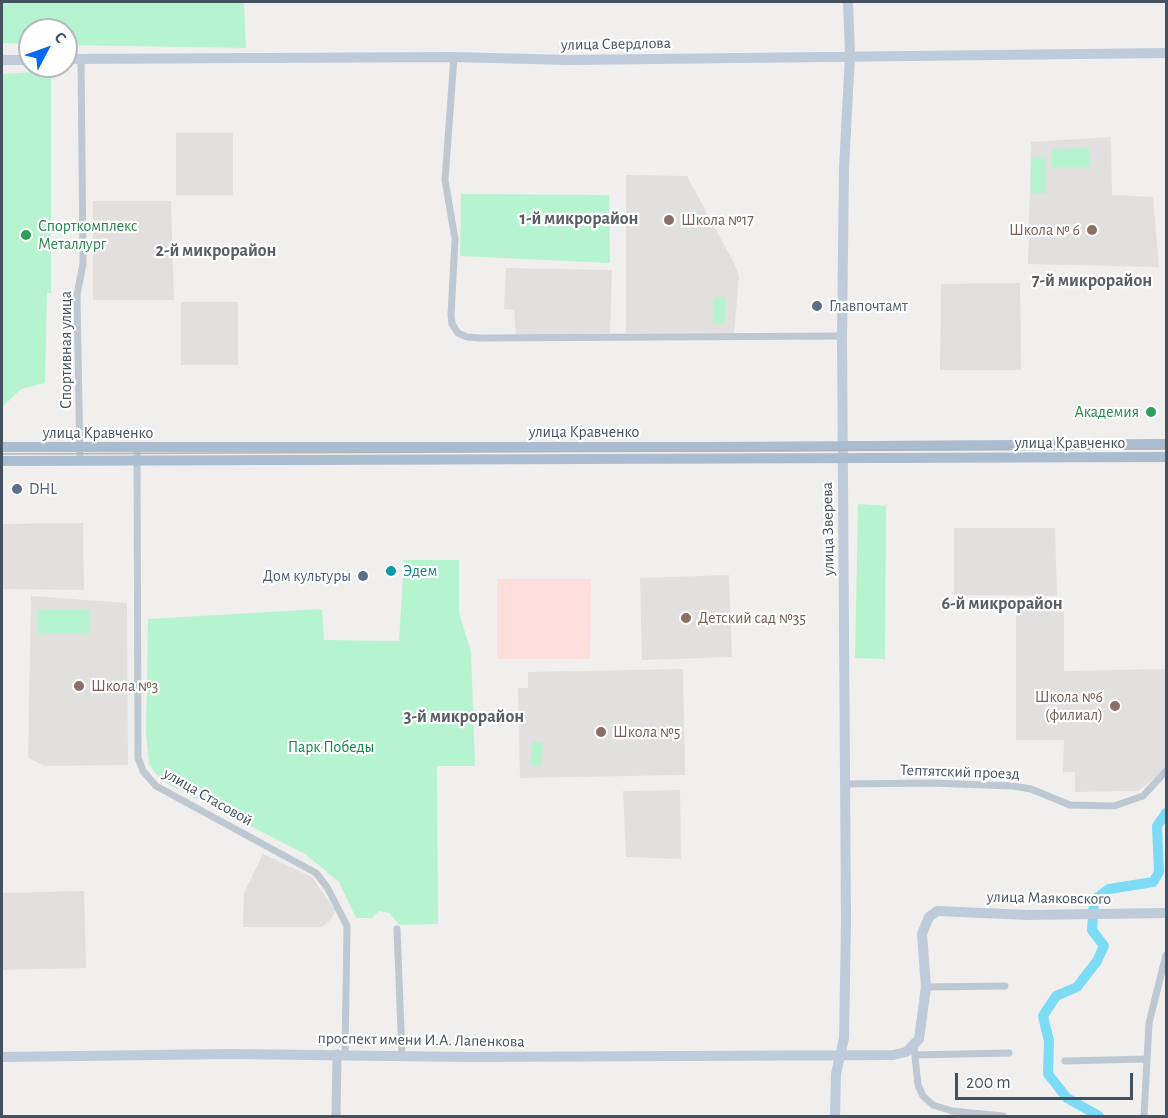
<!DOCTYPE html>
<meta charset="utf-8">
<style>
body{margin:0}
#map{position:relative;width:1168px;height:1118px;overflow:hidden;background:#f1eeee;font-family:"Alegreya Sans",sans-serif}
canvas{display:block}
.frame{position:absolute;inset:0;border:3px solid #44515e;pointer-events:none}
.north{position:absolute;left:18px;top:18px;width:60px;height:60px;box-sizing:border-box;background:#fff;border:2px solid #b4b9bf;border-radius:50%;rotate:49deg;font-size:16px;font-weight:700;line-height:24px;text-align:center;color:#44515e}
.north::after{content:'';display:block;margin:auto;width:21px;height:27px;background:#0469f5;clip-path:polygon(50% 0,100% 100%,50% 72%,0 100%)}
.scale{position:absolute;left:955px;top:1073px;width:178px;height:27px;box-sizing:border-box;border:3px solid #44515e;border-top:0;padding-left:8px;font-size:18px;line-height:21px;white-space:nowrap;color:#44515e;-webkit-text-stroke:4px #fff;paint-order:stroke}
</style>
<div id="map">
<canvas width="1168" height="1118"></canvas>
<div class="frame"></div>
<div class="north">С</div>
<div class="scale">200 m</div>
</div>
<script>
const g = document.querySelector('canvas').getContext('2d');
g.lineJoin = 'round';
function fillPath(path, color) { g.fillStyle = color; g.fill(path, 'evenodd'); }
const shape = rows => new Path2D(rows.map(r => 'M' + r).join(''));
function trace(path, color, width, dash) { g.strokeStyle = color; g.lineWidth = width; g.lineCap = dash ? 'butt' : 'round'; g.setLineDash(dash || []); g.stroke(path); }
function write(font, color, halo, rows, align = 'center') {
  g.font = font + ' "Alegreya Sans",sans-serif'; g.lineWidth = 4.5; g.setLineDash([]); g.textBaseline = 'middle'; g.strokeStyle = halo; g.fillStyle = color; for (const [text, x, y, turn = 0] of rows) {
    g.save(); g.translate(x, y); g.rotate((+turn || 0) * Math.PI / 180); g.textAlign = isNaN(turn) ? turn : align; if (halo) g.strokeText(text, 0, 0); g.fillText(text, 0, 0); g.restore();
  }
}
const education = shape([
 [176,133,233,133,233,195,176,195],
 [1111,137,1112,195,1153,197,1159,267,1028,264,1031,142],
 [626,175,687,176,735,265,739,276,734,334,626,333],
 [93,201,171,201,174,300,93,300],
 [506,268,612,270,610,333,516,336,514,310,504,309],
 [1020,283,1021,370,940,370,941,284],
 [181,302,238,302,238,365,181,365],
 [83,523,84,590,2,589,2,524],
 [954,528,1055,528,1057,596,954,595],
 [729,575,732,657,642,660,640,578],
 [31,596,127,603,128,765,45,766,28,758],
 [1016,604,1064,604,1064,671,1166,669,1166,769,1138,791,1075,792,1075,772,1063,772,1064,740,1016,740],
 [683,669,685,775,520,778,518,688,528,688,528,672],
 [680,790,681,859,626,857,623,791],
 [263,854,312,877,335,910,332,918,322,927,243,927,244,893],
 [84,891,86,968,2,970,2,893]
]);
const medical = shape([
 [497,579,591,579,590,659,497,659]
]);
const green = shape([
 [2,2,244,2,246,48,66,45,66,30,30,30,30,44,2,43],
 [51,71,51,293,47,293,45,383,21,389,2,407,2,74],
 [1089,148,1089,167,1052,167,1052,149],
 [1031,157,1046,157,1046,194,1031,194],
 [461,194,609,195,610,263,460,256],
 [713,297,725,297,725,323,713,323],
 [858,504,886,506,885,659,855,658],
 [404,560,459,560,459,613,471,652,475,766,437,766,438,924,399,925,389,913,379,911,372,918,356,918,339,882,305,854,168,784,155,773,149,764,146,735,148,619,322,609,324,640,399,641],
 [38,610,90,610,90,633,38,633],
 [532,741,543,743,541,766,530,764]
]);
const river = shape([
 [1099,1116,1067,1098,1048,1074,1049,1041,1043,1016,1056,996,1077,987,1097,961,1104,946,1092,930,1094,900,1109,889,1153,882,1159,872,1157,826,1166,813]
]);
const minor = shape([
 [454,57,445,180,455,239,451,315,452,324,458,333,467,337,480,338,842,336],
 [137,448,138,758,143,771,156,786,316,873,327,887,347,926,345,1054],
 [80,461,77,295,83,264,81,59],
 [844,784,931,783,1013,786,1031,789,1070,805,1114,806,1143,796,1166,771],
 [397,929,402,1055],
 [926,987,1005,986],
 [914,1047,918,1085,923,1096,933,1105,952,1111,1003,1116],
 [915,1055,1009,1053],
 [1065,1061,1145,1059],
 [1144,1116,1149,1023,1166,955]
]);
const tertiary = shape([
 [336,1116,337,1054]
]);
const secondary = shape([
 [66,59,454,57,569,60,1166,53],
 [2,60,30,60],
 [2,1057,230,1054,471,1057,893,1055,906,1052,919,1039,926,987,922,934,929,917,937,911,1028,915,1166,913],
 [835,1116,836,1074,844,1038,846,922,842,336,844,168,850,55,848,2]
]);
const primary = shape([
 [2,447,717,447,1166,444],
 [2,461,1166,457]
]);
const tram = shape([
 [2,454,1166,449]
]);
const markers = [
 [669,220,6,"#8d6e63"],
 [1092,230,6,"#8d6e63"],
 [26,235,6,"#2e9e5b"],
 [817,306,6,"#5c6f8a"],
 [1151,412,6,"#2e9e5b"],
 [17,489,6,"#5c6f8a"],
 [391,571,6,"#0f9aa8"],
 [363,576,6,"#5c6f8a"],
 [686,618,6,"#8d6e63"],
 [79,686,6,"#8d6e63"],
 [1115,706,6,"#8d6e63"],
 [601,732,6,"#8d6e63"]
];
const streetNames = [
 ["улица Свердлова",616,44,-1],
 ["Спортивная улица",66,350,-90],
 ["улица Кравченко",584,432],
 ["улица Кравченко",98,433],
 ["улица Кравченко",1070,443],
 ["улица Зверева",828,529,-91],
 ["Тептятский проезд",960,772,2],
 ["улица Стасовой",208,797,30],
 ["улица Маяковского",1049,898,1],
 ["проспект имени И.А. Лапенкова",421,1040,1]
];
const educationNames = [
 ["Школа №17",681,220],
 ["Школа № 6",1080,230,"right"],
 ["Детский сад №35",698,618],
 ["Школа №3",91,686],
 ["Школа №6",1103,697,"right"],
 ["(филиал)",1103,715,"right"],
 ["Школа №5",613,732]
];
const leisureNames = [
 ["Спорткомплекс",38,226],
 ["Металлург",38,244],
 ["Академия",1139,412,"right"]
];
const serviceNames = [
 ["Главпочтамт",829,306],
 ["DHL",29,489],
 ["Дом культуры",351,576,"right"]
];
const cultureNames = [
 ["Эдем",403,571]
];
const parkNames = [
 ["Парк Победы",331,747]
];
const neighbourhoodNames = [
 ["1-й микрорайон",579,219],
 ["2-й микрорайон",216,251],
 ["7-й микрорайон",1092,281],
 ["6-й микрорайон",1002,604],
 ["3-й микрорайон",464,717]
];
fillPath(education, '#e2dfdf');
fillPath(medical, '#fededb');
fillPath(green, '#b6f4cf');
trace(river, '#7edbf6', 10);
trace(minor, '#bdc8d2', 7);
trace(tertiary, '#bdc8d2', 9);
trace(secondary, '#becbda', 10);
trace(primary, '#aabdd0', 10);
trace(tram, '#afb3b9', 1.5);
for (const [x, y, r, color] of markers) { const dot = new Path2D(); dot.arc(x, y, r, 0, 2 * Math.PI); g.fillStyle = color; g.fill(dot); trace(dot, '#fff', 2); }
write('16px', '#44515e', '#fff', streetNames);
write('16px', '#785e54', '#fff', educationNames, 'left');
write('16px', '#27864d', '#fff', leisureNames, 'left');
write('16px', '#4e5e75', '#fff', serviceNames, 'left');
write('16px', '#0d838f', '#fff', cultureNames, 'left');
write('16px', '#0c884c', '#fff', parkNames);
write('bold 18px', '#5a5e64', '#fff', neighbourhoodNames);
</script>
